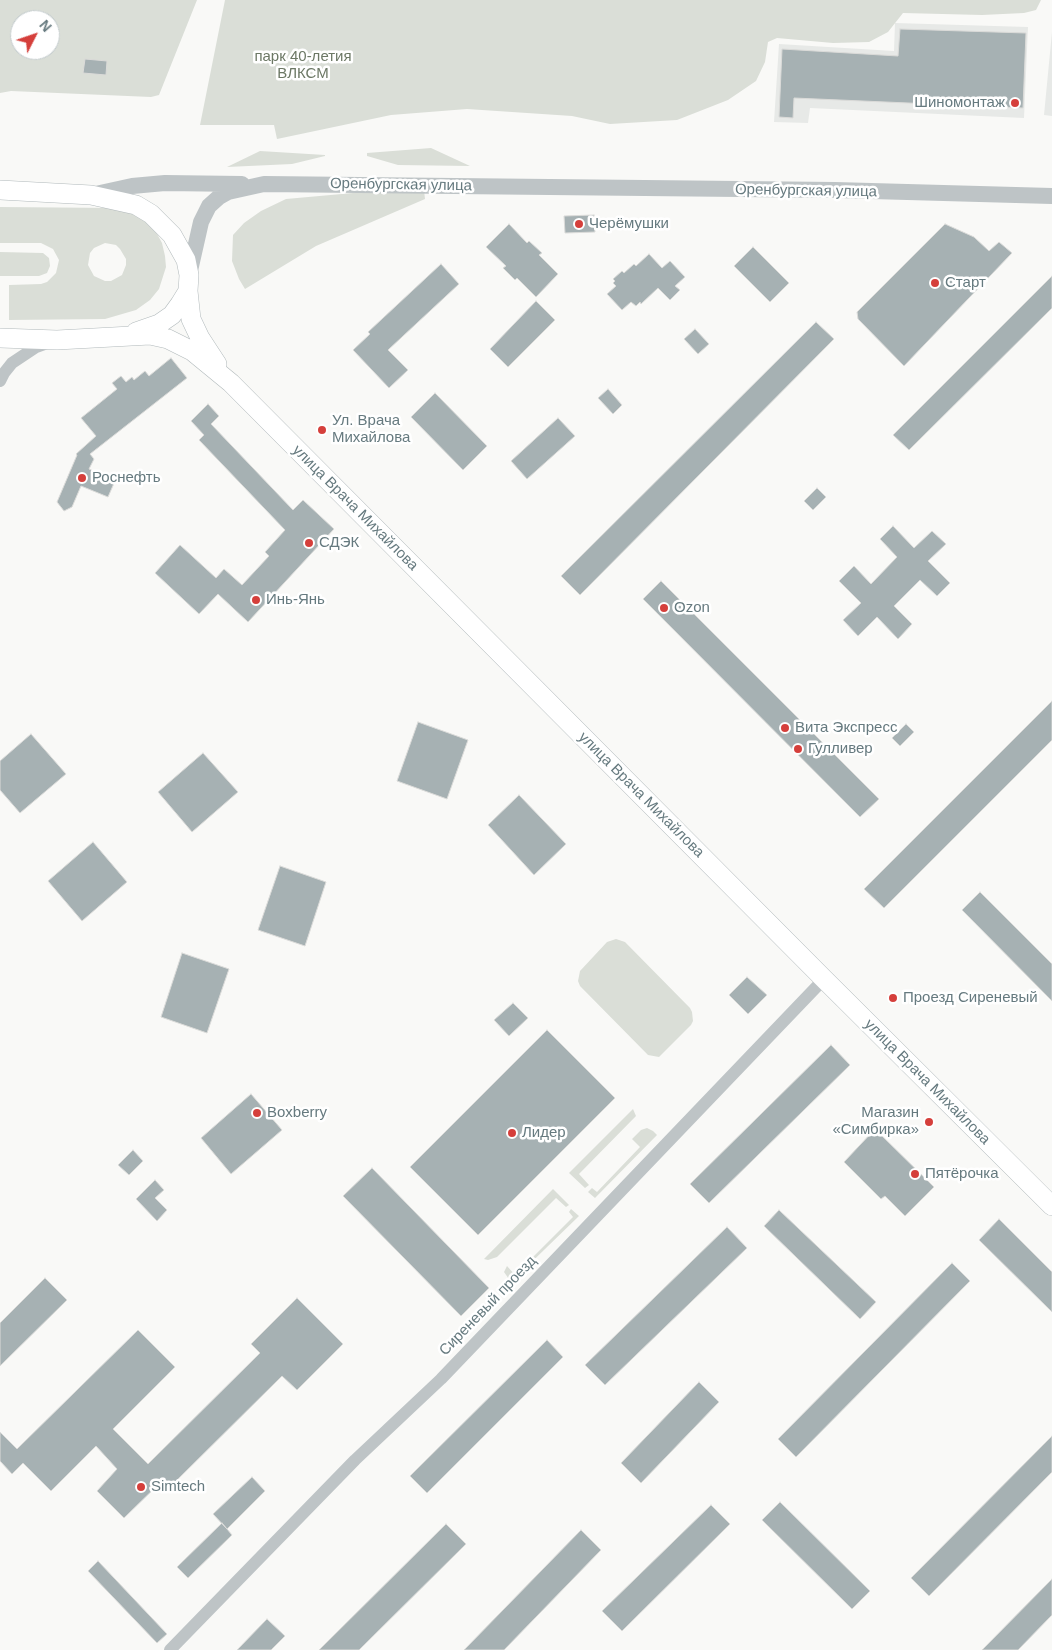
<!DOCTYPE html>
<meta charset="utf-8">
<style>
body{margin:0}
#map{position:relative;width:1052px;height:1650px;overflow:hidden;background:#f9f9f7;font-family:Arial,sans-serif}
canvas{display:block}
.north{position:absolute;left:10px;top:10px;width:50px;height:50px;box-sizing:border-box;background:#fff;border:1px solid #c2cacc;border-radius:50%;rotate:49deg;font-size:14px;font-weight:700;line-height:20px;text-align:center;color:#667a7f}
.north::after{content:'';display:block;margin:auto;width:18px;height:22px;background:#d53f3b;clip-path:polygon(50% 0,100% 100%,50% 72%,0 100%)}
</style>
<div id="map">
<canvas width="1052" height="1650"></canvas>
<div class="north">N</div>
</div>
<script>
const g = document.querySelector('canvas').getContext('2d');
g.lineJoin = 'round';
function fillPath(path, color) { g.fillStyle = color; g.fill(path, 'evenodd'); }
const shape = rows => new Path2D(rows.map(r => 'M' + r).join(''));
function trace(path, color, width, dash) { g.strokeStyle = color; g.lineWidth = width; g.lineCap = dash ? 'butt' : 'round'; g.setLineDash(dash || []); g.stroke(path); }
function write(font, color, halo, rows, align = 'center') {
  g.font = font + ' Arial,sans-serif'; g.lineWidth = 5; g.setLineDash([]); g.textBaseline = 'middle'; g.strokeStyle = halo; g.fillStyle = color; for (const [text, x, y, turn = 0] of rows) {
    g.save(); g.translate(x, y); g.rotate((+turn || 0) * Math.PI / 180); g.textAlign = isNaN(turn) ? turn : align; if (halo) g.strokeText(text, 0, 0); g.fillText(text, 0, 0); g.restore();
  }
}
const built = shape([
 [895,23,1028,27,1024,118,810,108,808,123,774,122,779,44,894,51],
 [1052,32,1052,116,1044,115]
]);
const green = shape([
 [0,0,197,0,159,95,151,97,11,91,0,93],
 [20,20,50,20,50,50,20,50],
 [225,0,1041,0,1036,10,1024,13,982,15,903,13,888,32,869,42,833,43,777,38,768,42,765,62,756,81,728,100,677,120,610,124,572,116,467,109,391,115,277,139,274,125,200,125],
 [431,148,470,166,398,165,367,156,367,153],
 [260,151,325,155,325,156,292,164,227,167],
 [420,187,424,190,425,199,316,246,245,289,239,279,232,261,233,235,244,223,261,211,286,199],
 [0,207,115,208,134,214,145,221,155,230,162,243,165,256,166,267,159,289,150,300,136,310,105,319,9,320,9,285,41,284,47,282,56,273,59,260,53,249,41,243,0,243],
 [105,243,116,245,120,249,126,259,126,265,122,275,111,281,105,281,94,276,88,265,90,253,94,248],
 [0,252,43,253,49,258,50,266,47,273,39,276,0,276],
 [616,939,625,942,690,1008,692,1012,693,1021,691,1025,659,1057,648,1055,580,986,578,981,580,971,607,942],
 [633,1109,636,1116,579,1174,589,1185,585,1188,569,1173],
 [647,1128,653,1131,657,1135,595,1198,588,1192,592,1188,597,1192,640,1147,632,1139,641,1130],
 [553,1189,569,1205,566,1207,556,1198,497,1257,488,1260,484,1259],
 [571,1209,579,1216,511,1282,504,1272,507,1266,515,1275,573,1217,569,1212]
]);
const building = shape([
 [900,29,1026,33,1023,108,794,98,793,118,779,117,782,49,898,56,900,29],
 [85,59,107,61,106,75,83,73,85,59],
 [594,215,595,232,565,233,564,216,594,215],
 [509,224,527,243,529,241,542,253,539,255,558,274,536,297,517,278,515,280,503,268,506,266,486,247,509,224],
 [945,224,974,237,989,251,999,242,1012,253,904,366,858,319,857,312,945,224],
 [753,247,789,283,770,302,734,266,753,247],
 [649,254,662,268,670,261,685,277,675,286,680,290,670,300,658,288,641,304,640,302,636,306,631,302,622,310,607,294,616,286,613,283,615,281,613,279,622,271,624,273,634,264,636,266,649,254],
 [441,264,459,284,388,350,408,370,389,388,353,350,370,334,368,332,441,264],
 [1052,276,1052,308,909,450,893,435,1052,276],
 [536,301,555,320,508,367,490,349,536,301],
 [816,322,834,339,580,595,561,576,816,322],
 [695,329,709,344,698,354,684,339,695,329],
 [171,358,187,378,90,454,94,459,89,469,115,481,108,497,81,486,72,507,64,511,57,502,77,455,76,454,96,436,81,418,117,389,112,383,121,376,126,382,132,377,134,380,145,371,149,376,171,358],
 [608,389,622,405,613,414,598,398,608,389],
 [435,393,487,446,463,470,411,417,435,393],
 [208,404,219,416,211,424,293,510,303,500,334,529,248,622,218,594,199,614,155,573,180,545,216,578,224,569,242,585,269,556,265,552,285,530,199,440,204,435,191,421,208,404],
 [558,418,575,436,527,479,511,461,558,418],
 [817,488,826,497,813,510,804,501,817,488],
 [893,526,914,548,932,531,946,544,928,561,950,583,937,596,920,580,894,606,912,624,898,639,877,617,858,636,843,620,861,603,839,581,854,566,871,584,897,557,880,539,893,526],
 [661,581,879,799,860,817,643,599,661,581],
 [1052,701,1052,740,884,908,864,889,1052,701],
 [418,722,468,740,447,799,397,781,418,722],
 [906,724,914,732,900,746,892,738,906,724],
 [31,734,66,774,20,813,0,790,0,761,31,734],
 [203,753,238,792,192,832,158,792,203,753],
 [519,795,566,844,534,875,488,825,519,795],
 [93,842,127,882,82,921,48,881,93,842],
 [280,866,326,882,305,946,258,930,280,866],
 [980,892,1052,964,1052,1001,962,910,980,892],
 [182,953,229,969,207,1033,161,1017,182,953],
 [747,977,767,995,748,1014,729,995,747,977],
 [513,1003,528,1018,509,1036,494,1020,513,1003],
 [547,1030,615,1098,478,1235,410,1167,547,1030],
 [831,1045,850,1065,709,1203,690,1184,831,1045],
 [251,1094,282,1130,231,1174,201,1138,251,1094],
 [875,1129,934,1187,905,1216,885,1196,881,1199,844,1162,875,1129],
 [133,1150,143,1161,129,1175,118,1165,133,1150],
 [372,1168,489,1288,461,1316,343,1196,372,1168],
 [155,1180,164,1190,155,1198,167,1210,157,1221,136,1199,155,1180],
 [779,1210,876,1302,860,1319,764,1226,779,1210],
 [999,1219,1052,1272,1052,1312,979,1240,999,1219],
 [727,1227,747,1248,605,1385,585,1365,727,1227],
 [952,1263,970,1281,796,1457,778,1439,952,1263],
 [45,1278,67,1300,0,1366,0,1323,45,1278],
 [297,1298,343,1344,297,1390,282,1376,170,1487,163,1480,124,1518,97,1491,117,1469,96,1446,51,1491,23,1463,12,1474,0,1461,0,1432,17,1449,138,1330,175,1367,113,1429,148,1464,260,1353,251,1344,297,1298],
 [547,1340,563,1357,427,1493,410,1476,547,1340],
 [699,1382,719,1402,641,1483,621,1463,699,1382],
 [1052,1436,1052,1472,929,1596,911,1578,1052,1436],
 [252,1477,265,1491,227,1529,213,1514,252,1477],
 [780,1502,870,1591,852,1609,762,1520,780,1502],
 [711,1505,730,1524,622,1631,602,1611,711,1505],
 [222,1523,232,1535,188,1578,177,1567,222,1523],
 [446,1524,466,1544,359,1650,319,1650,446,1524],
 [581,1530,601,1550,504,1650,464,1650,581,1530],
 [98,1561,167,1634,157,1643,88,1571,98,1561],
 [1052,1579,1052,1615,1018,1650,982,1650,1052,1579],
 [267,1619,285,1636,271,1650,237,1650,267,1619]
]);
const minor = shape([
 [0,381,4,373,12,363,36,347,47,343],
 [170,1650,355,1460,441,1379,824,979]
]);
const tertiary = shape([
 [91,195,132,186,165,183,242,184],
 [189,275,201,222,209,206,219,197,228,192,264,184,835,190,1052,196]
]);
const secondary = shape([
 [0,190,91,195,136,205,151,214,172,235,186,260,189,275,188,291,191,319,200,338,217,364],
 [136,332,159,324,172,315,180,304,188,291],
 [0,338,57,340,150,335,168,339,192,351,231,383,824,979,1052,1206]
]);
const markers = [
 [1015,103,5,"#d53f3b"],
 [579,224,5,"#d53f3b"],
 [935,283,5,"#d53f3b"],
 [322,430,5,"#d53f3b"],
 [82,478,5,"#d53f3b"],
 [309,543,5,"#d53f3b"],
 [256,600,5,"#d53f3b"],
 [664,608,5,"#d53f3b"],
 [785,728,5,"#d53f3b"],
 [798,749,5,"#d53f3b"],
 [893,998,5,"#d53f3b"],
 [257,1113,5,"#d53f3b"],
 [929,1122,5,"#d53f3b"],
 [512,1133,5,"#d53f3b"],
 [915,1174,5,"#d53f3b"],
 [141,1487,5,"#d53f3b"]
];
const parkNames = [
 ["парк 40-летия",303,57],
 ["ВЛКСМ",303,74]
];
const poiNames = [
 ["Шиномонтаж",1005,103,"right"],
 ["Черёмушки",589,224],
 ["Старт",945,283],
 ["Ул. Врача",332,421],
 ["Михайлова",332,438],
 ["Роснефть",92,478],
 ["СДЭК",319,543],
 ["Инь-Янь",266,600],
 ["Ozon",674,608],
 ["Вита Экспресс",795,728],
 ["Гулливер",808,749],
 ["Проезд Сиреневый",903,998],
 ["Boxberry",267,1113],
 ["Магазин",919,1113,"right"],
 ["«Симбирка»",919,1130,"right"],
 ["Лидер",522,1133],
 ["Пятёрочка",925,1174],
 ["Simtech",151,1487]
];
const streetNames = [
 ["Оренбургская улица",401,185,1],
 ["Оренбургская улица",806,191,1],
 ["улица Врача Михайлова",355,508,45],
 ["улица Врача Михайлова",641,795,45],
 ["улица Врача Михайлова",927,1082,45],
 ["Сиреневый проезд",488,1306,-46]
];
fillPath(built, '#e7e9e7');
fillPath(green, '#daded7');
fillPath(building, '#a6b1b3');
trace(building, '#dbdbd9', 1);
trace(secondary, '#b1b9bb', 20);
trace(minor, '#bec4c6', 12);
trace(tertiary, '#bec4c6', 16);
trace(secondary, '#fff', 19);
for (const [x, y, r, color] of markers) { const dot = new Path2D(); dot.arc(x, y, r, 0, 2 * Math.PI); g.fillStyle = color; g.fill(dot); trace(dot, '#fff', 2); }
write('15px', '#6c7865', '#fff', parkNames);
write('15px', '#667a7f', '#fff', poiNames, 'left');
write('15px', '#667a7f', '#fff', streetNames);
</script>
